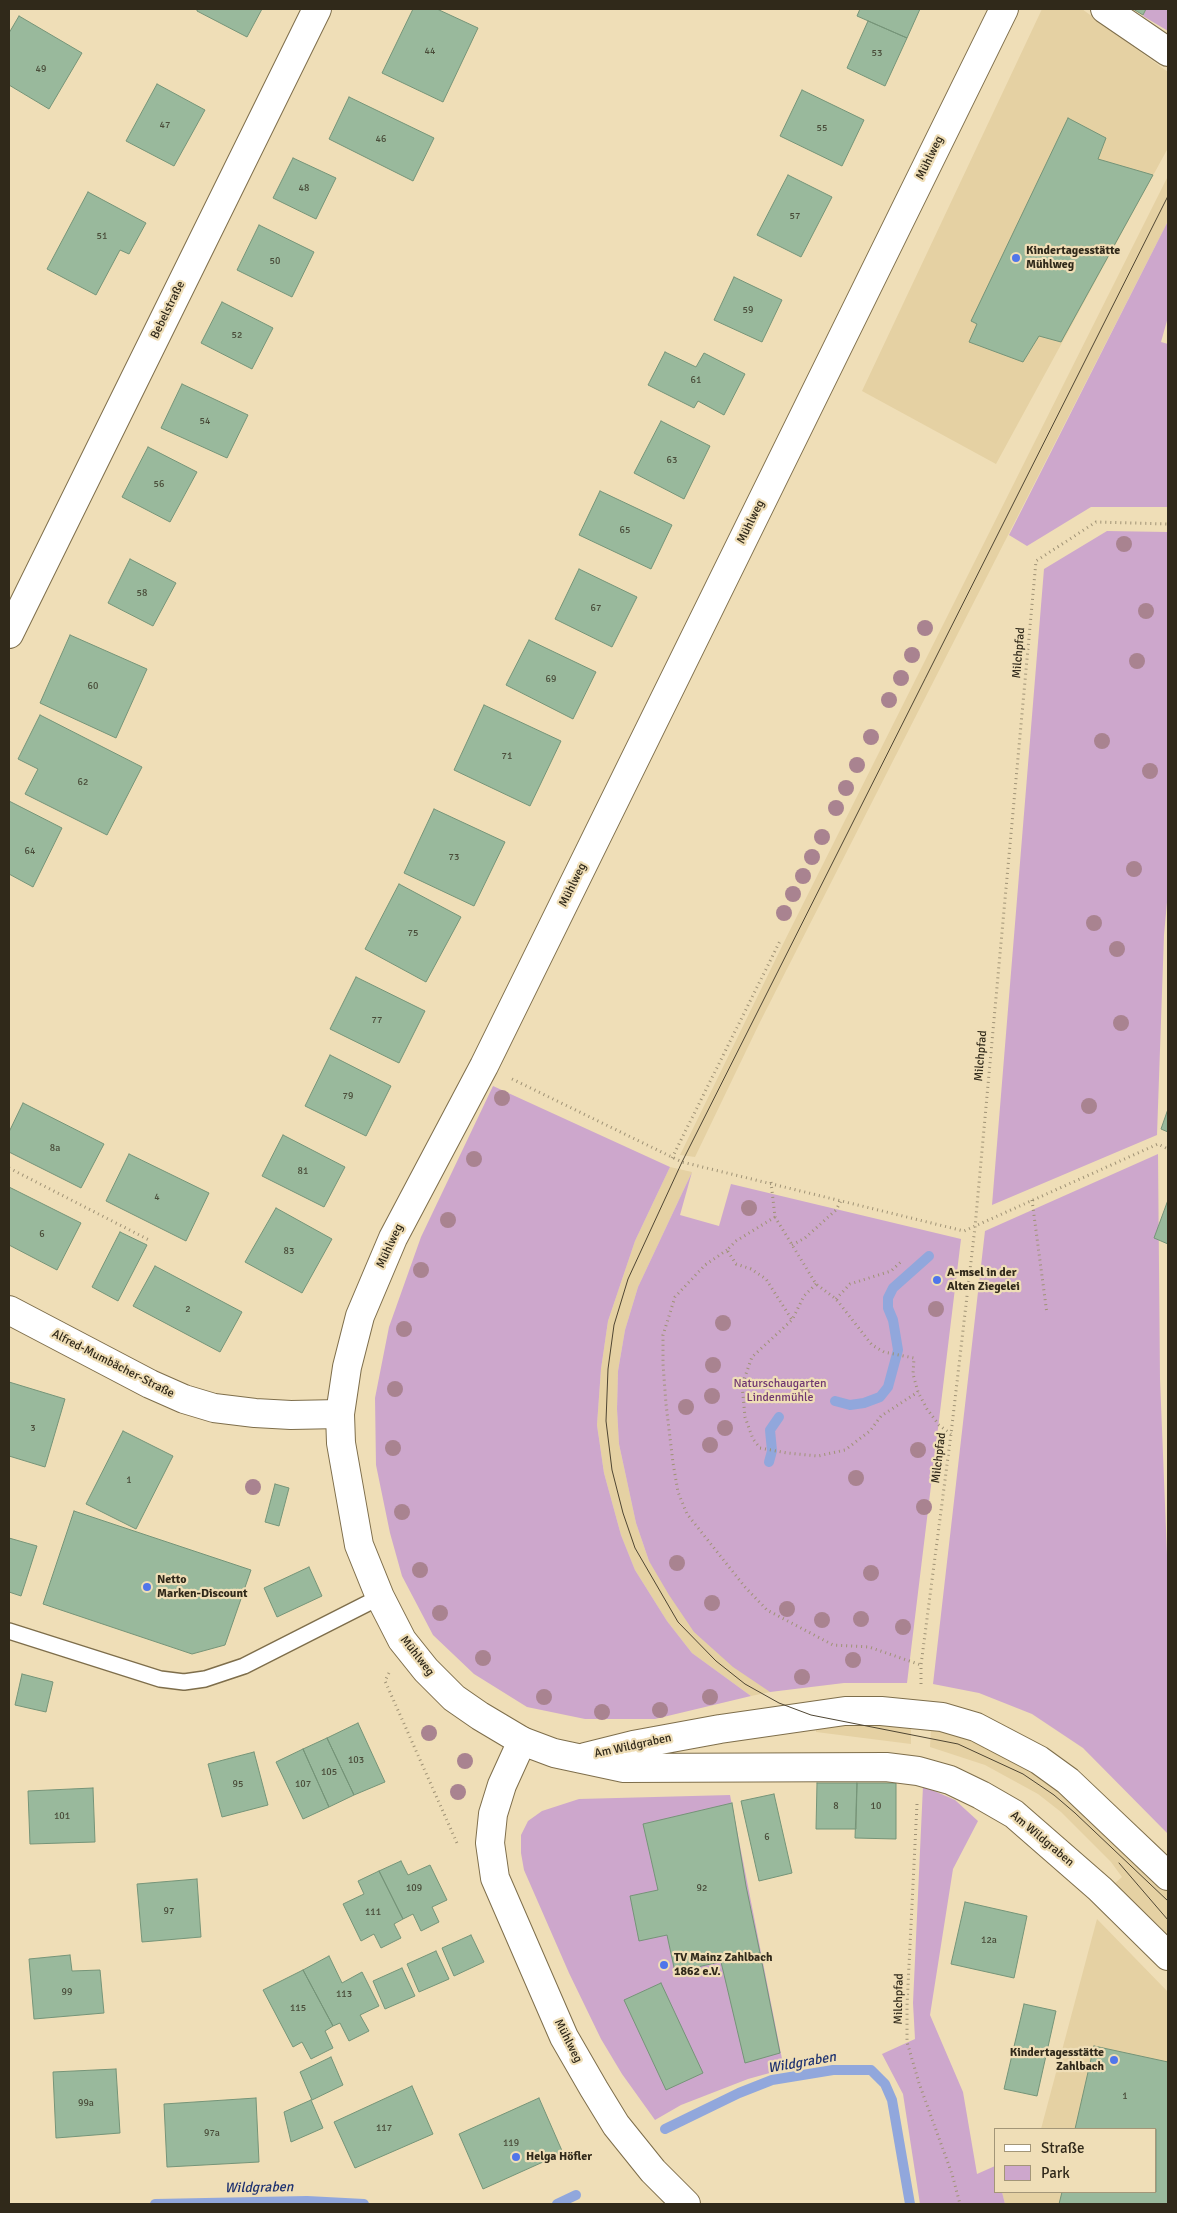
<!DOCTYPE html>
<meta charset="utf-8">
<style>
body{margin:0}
#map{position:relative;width:1177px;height:2213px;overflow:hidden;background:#efdeb7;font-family:Signika,sans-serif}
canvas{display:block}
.frame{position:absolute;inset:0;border:10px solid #30291a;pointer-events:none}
.legend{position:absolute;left:994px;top:2128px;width:162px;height:65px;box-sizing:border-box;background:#efdeb7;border:1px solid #a39678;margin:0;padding:6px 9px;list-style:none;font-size:15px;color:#30291a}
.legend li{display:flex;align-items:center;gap:10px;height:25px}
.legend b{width:25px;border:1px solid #a39678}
</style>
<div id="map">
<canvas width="1177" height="2213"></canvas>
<div class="frame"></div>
<ul class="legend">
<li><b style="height:6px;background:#fff"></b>Straße</li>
<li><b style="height:14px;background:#cda7cc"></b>Park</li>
</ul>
</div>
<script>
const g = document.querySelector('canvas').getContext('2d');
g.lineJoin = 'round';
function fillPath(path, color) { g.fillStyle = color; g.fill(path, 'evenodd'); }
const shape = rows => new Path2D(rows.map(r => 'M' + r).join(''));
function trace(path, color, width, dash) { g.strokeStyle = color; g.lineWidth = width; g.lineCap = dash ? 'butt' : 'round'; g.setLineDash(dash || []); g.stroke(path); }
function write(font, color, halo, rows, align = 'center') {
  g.font = font + ' Signika,sans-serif'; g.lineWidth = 4.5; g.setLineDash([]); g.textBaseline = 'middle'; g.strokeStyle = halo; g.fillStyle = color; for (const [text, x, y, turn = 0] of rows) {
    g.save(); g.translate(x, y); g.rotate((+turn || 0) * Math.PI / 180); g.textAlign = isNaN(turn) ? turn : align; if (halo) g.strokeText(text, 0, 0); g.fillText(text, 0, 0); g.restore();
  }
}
const built = shape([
 [1042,9,1082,9,1168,72,1168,148,996,464,862,391],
 [1168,176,1168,221,760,1022,695,1157,680,1155,787,936],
 [670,1167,692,1172,638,1287,625,1330,618,1371,617,1409,619,1444,636,1523,649,1561,755,1680,770,1692,751,1696,692,1653,667,1621,635,1570,621,1535,604,1473,597,1425,601,1369,608,1321,635,1241],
 [881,1724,911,1726,911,1744,816,1732,816,1725],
 [931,1730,952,1734,982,1745,1017,1763,1065,1795,1168,1891,1168,1934,1114,1884,1122,1877,1111,1862,1061,1812,1038,1794,985,1765,930,1747],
 [1097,1919,1168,1992,1168,2204,1005,2204,1002,2192,1156,2192,1156,2129,1041,2129]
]);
const green = shape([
 [1146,9,1168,9,1168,31,1143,16],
 [1168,221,1168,317,1161,342,1168,344,1168,507,1091,507,1027,546,1009,535],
 [1107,531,1167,532,1168,545,1168,891,1164,935,1157,1135,992,1205,1044,569],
 [493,1086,670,1167,635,1241,608,1321,601,1369,597,1425,604,1473,621,1535,635,1570,667,1621,692,1653,751,1696,655,1719,585,1719,527,1707,474,1674,433,1635,402,1576,390,1533,376,1465,375,1398,389,1327,421,1237],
 [1158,1154,1160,1379,1168,1580,1168,1834,1083,1748,1032,1714,979,1693,933,1684,985,1231],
 [692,1172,680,1215,719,1226,731,1184,961,1239,907,1683,844,1683,770,1692,733,1667,694,1632,669,1595,649,1561,636,1523,619,1444,617,1409,618,1371,625,1330,638,1287],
 [923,1786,955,1800,978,1821,953,1869,930,2015,963,2092,977,2174,995,2166,996,2192,1002,2192,1005,2204,920,2204,903,2094,882,2054,915,2039,913,2003],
 [730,1795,784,2069,748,2079,681,2105,655,2120,622,2074,601,2039,569,1973,524,1870,521,1853,521,1835,528,1821,542,1811,579,1799]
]);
const stream = shape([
 [835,1401,850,1405,864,1403,880,1397,888,1387,898,1350,893,1320,888,1308,888,1298,893,1288,929,1256],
 [769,1462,772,1451,770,1430,779,1417],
 [665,2129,739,2093,772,2080,833,2070,871,2070,885,2084,892,2100,910,2204],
 [155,2204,307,2201,364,2204],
 [557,2204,576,2195]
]);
const building = shape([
 [197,9,262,9,247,37,197,11,197,9],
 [413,9,437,9,478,28,443,102,382,73,413,9],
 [860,9,920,9,907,38,857,16,860,9],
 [1133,9,1146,9,1143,15,1133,9],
 [19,16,82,53,49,109,9,85,9,33,19,16],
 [868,21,907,38,885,86,847,68,868,21],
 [157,84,205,110,174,166,126,141,157,84],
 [802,90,864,120,842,166,780,136,802,90],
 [349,97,434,138,413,181,329,139,349,97],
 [1068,118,1106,138,1098,159,1153,175,1061,342,1039,336,1023,362,969,342,977,324,971,321,1068,118],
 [293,158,336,178,316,219,273,198,293,158],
 [788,175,832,197,801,257,757,235,788,175],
 [88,192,146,223,129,254,120,250,96,295,47,269,88,192],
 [259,225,314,252,292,297,237,270,259,225],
 [734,277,782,300,762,342,714,320,734,277],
 [222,302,273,328,252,369,201,343,222,302],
 [665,352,696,367,704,353,745,374,724,415,698,401,694,408,648,385,665,352],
 [182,384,248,415,227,458,161,428,182,384],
 [661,421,710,446,684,499,634,473,661,421],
 [148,447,197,472,170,522,122,497,148,447],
 [600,491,672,525,651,569,579,535,600,491],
 [130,559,176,583,153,626,108,603,130,559],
 [579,569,637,597,612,647,555,619,579,569],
 [70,635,147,669,116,738,40,703,70,635],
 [529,640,596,672,573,719,506,685,529,640],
 [484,705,561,741,530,806,454,770,484,705],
 [40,715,142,767,107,835,25,794,38,769,18,759,40,715],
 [9,801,62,828,33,887,9,874,9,801],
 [434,809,505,842,474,906,404,873,434,809],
 [399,884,461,917,426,982,365,949,399,884],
 [356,977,425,1011,399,1063,330,1029,356,977],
 [330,1055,391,1086,366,1136,305,1106,330,1055],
 [23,1103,104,1144,81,1188,9,1152,9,1132,23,1103],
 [1168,1109,1168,1132,1161,1129,1168,1109],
 [283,1135,345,1167,324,1207,262,1176,283,1135],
 [129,1154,209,1193,186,1241,106,1201,129,1154],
 [9,1187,81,1223,57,1270,9,1245,9,1187],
 [1168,1200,1168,1244,1154,1238,1168,1200],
 [276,1208,332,1239,302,1293,245,1262,276,1208],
 [120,1232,147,1245,118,1301,92,1287,120,1232],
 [155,1266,242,1312,220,1352,133,1306,155,1266],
 [9,1382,65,1399,45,1467,9,1456,9,1382],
 [123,1431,173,1456,136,1529,86,1504,123,1431],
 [275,1484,289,1488,279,1526,265,1522,275,1484],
 [74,1511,251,1570,225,1645,192,1654,43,1604,74,1511],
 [9,1538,37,1546,21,1596,9,1592,9,1538],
 [309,1567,322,1596,277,1617,264,1588,309,1567],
 [22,1674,53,1682,46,1712,15,1705,22,1674],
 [358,1723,385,1782,354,1795,327,1738,358,1723],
 [327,1738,354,1795,329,1807,303,1749,327,1738],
 [303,1749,329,1807,303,1819,276,1762,303,1749],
 [254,1752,268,1805,222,1817,208,1764,254,1752],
 [817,1783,857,1783,856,1829,816,1829,817,1783],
 [857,1783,896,1783,896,1839,855,1838,857,1783],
 [93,1788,95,1842,30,1844,28,1791,93,1788],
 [774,1794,792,1873,759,1881,741,1801,774,1794],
 [732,1803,746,1886,760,1953,675,1972,667,1935,639,1941,630,1896,658,1890,643,1824,732,1803],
 [401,1861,408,1875,430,1865,447,1900,432,1907,439,1922,421,1931,413,1914,403,1919,379,1871,401,1861],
 [379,1871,403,1919,394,1924,401,1938,381,1948,374,1934,361,1941,343,1904,364,1894,358,1881,379,1871],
 [197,1879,201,1937,142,1942,137,1884,197,1879],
 [965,1902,1027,1916,1014,1978,951,1964,965,1902],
 [471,1935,484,1962,454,1976,442,1948,471,1935],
 [436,1951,449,1979,419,1992,407,1964,436,1951],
 [760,1953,780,2053,745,2063,721,1962,760,1953],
 [70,1955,72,1971,100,1970,104,2013,34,2019,29,1959,70,1955],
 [329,1956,342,1983,362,1972,379,2006,360,2015,369,2031,349,2041,340,2023,333,2026,303,1970,329,1956],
 [402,1968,415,1996,385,2009,373,1981,402,1968],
 [303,1970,333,2026,325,2031,333,2048,311,2059,302,2042,293,2047,263,1990,303,1970],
 [661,1983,703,2073,666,2090,624,2000,661,1983],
 [1024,2004,1056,2011,1037,2096,1004,2089,1024,2004],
 [1094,2046,1168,2062,1168,2204,1059,2204,1062,2192,1156,2192,1156,2129,1075,2129,1094,2046],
 [331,2057,343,2085,312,2100,300,2072,331,2057],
 [116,2069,120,2133,56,2138,53,2072,116,2069],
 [412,2086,433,2134,355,2168,334,2122,412,2086],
 [256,2098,259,2162,167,2167,164,2104,256,2098],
 [539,2098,563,2153,483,2189,459,2134,539,2098],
 [311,2100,323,2128,291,2142,284,2112,311,2100]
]);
const path = shape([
 [512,1079,682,1162,964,1231,1158,1144,1168,1149],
 [672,1158,781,939],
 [9,1168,151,1241],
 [771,1182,775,1217,816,1284,836,1299,872,1345,884,1352,914,1358,913,1374,918,1392,927,1409,939,1425,951,1434],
 [1032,1200,1047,1314],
 [775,1217,736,1241,727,1250,736,1264,751,1269,766,1279,792,1320],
 [792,1245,805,1238,836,1210,841,1201],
 [727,1250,705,1265,675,1297,663,1335,663,1364,666,1404,673,1463,678,1492,687,1514,745,1587,767,1610,833,1645,869,1647,921,1665],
 [816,1284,804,1296,792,1320,752,1357,742,1385,745,1417,753,1439,760,1448,787,1453,818,1456,845,1450,870,1431,881,1416,918,1392],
 [836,1299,850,1284,891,1271,903,1260],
 [389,1673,385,1681,457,1843],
 [921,1684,921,1665,951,1434,975,1227,1036,561,1096,522,1168,524],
 [917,1804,907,2006,907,2042,919,2083,952,2174,960,2204]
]);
const service = shape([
 [9,1631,160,1679,184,1682,205,1679,244,1666,380,1597]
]);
const minor = shape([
 [1105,9,1168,52],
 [9,634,317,9],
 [9,1310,150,1384,184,1399,214,1408,255,1413,291,1415,340,1414],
 [522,1741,502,1785,493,1814,490,1843,495,1878,564,2037,594,2089,616,2125,653,2171,686,2204]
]);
const tertiary = shape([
 [1004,9,484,1066,393,1238,360,1316,347,1367,340,1414,341,1443,359,1545,380,1597,402,1640,426,1670,454,1698,480,1716,522,1741,554,1753,624,1768,886,1767,918,1771,950,1780,981,1795,1014,1814,1100,1889,1168,1956],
 [585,1757,633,1745,720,1729,845,1711,881,1711,942,1717,976,1727,1039,1760,1068,1781,1168,1876]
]);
const tram = shape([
 [1168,196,682,1162,628,1279,614,1325,608,1369,606,1421,612,1470,623,1513,635,1548,678,1622,716,1661,745,1684,779,1703,811,1715,958,1744,1023,1774,1054,1795,1075,1813,1168,1901],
 [1119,1863,1168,1920]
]);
const trees = [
 [1124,544],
 [1146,611],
 [925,628],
 [912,655],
 [1137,661],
 [901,678],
 [889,700],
 [871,737],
 [1102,741],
 [857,765],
 [1150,771],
 [846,788],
 [836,808],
 [822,837],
 [812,857],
 [1134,869],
 [803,876],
 [793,894],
 [784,913],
 [1094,923],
 [1117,949],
 [1121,1023],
 [502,1098],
 [1089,1106],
 [474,1159],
 [749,1208],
 [448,1220],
 [421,1270],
 [936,1309],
 [723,1323],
 [404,1329],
 [713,1365],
 [395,1389],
 [802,1393],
 [712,1396],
 [686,1407],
 [725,1428],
 [710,1445],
 [393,1448],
 [918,1450],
 [856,1478],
 [253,1487],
 [924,1507],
 [402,1512],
 [677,1563],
 [420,1570],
 [871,1573],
 [712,1603],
 [787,1609],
 [440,1613],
 [861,1619],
 [822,1620],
 [903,1627],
 [483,1658],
 [853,1660],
 [802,1677],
 [544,1697],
 [710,1697],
 [660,1710],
 [602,1712],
 [429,1733],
 [465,1761],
 [458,1792]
];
const markers = [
 [1016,258,5,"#5076ea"],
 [937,1280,5,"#5076ea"],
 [147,1587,5,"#5076ea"],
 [664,1965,5,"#5076ea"],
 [1114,2060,5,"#5076ea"],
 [516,2157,5,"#5076ea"]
];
const numberNames = [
 ["44",430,51],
 ["53",877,53],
 ["49",41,69],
 ["47",165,125],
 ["55",822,128],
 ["46",381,139],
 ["48",304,188],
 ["57",795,216],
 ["51",102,236],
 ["50",275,261],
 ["59",748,310],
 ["52",237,335],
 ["61",696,380],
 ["54",205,421],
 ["63",672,460],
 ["56",159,484],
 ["65",625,530],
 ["58",142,593],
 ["67",596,608],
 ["69",551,679],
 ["60",93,686],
 ["71",507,756],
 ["62",83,782],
 ["64",30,851],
 ["73",454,857],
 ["75",413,933],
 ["77",377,1020],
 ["79",348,1096],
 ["8a",55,1148],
 ["81",303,1171],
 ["4",157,1197],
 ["6",42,1234],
 ["83",289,1251],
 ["2",188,1309],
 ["3",33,1428],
 ["1",129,1480],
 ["103",356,1760],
 ["105",329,1772],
 ["95",238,1784],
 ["107",303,1784],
 ["8",836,1806],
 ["10",876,1806],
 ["101",62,1816],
 ["6",767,1837],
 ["109",414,1888],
 ["92",702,1888],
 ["97",169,1911],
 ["111",373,1912],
 ["12a",989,1940],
 ["99",67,1992],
 ["113",344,1994],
 ["115",298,2008],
 ["1",1125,2096],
 ["99a",86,2103],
 ["117",384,2128],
 ["97a",212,2133],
 ["119",511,2143]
];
const streetNames = [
 ["Mühlweg",930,158,-64],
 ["Bebelstraße",168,310,-64],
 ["Mühlweg",751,522,-64],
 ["Milchpfad",1019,653,-85],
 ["Mühlweg",573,885,-64],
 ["Milchpfad",981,1056,-85],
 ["Mühlweg",390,1246,-65],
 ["Alfred-Mumbächer-Straße",113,1364,27],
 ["Milchpfad",939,1458,-83],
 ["Mühlweg",417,1656,52],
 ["Am Wildgraben",633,1746,-12],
 ["Am Wildgraben",1042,1839,40],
 ["Milchpfad",899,1999,-89],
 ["Mühlweg",568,2041,63]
];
const poiNames = [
 ["Kindertagesstätte",1026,251],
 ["Mühlweg",1026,265],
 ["A-msel in der",947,1273],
 ["Alten Ziegelei",947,1287],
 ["Netto",157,1580],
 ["Marken-Discount",157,1594],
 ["TV Mainz Zahlbach",674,1958],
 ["1862 e.V.",674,1972],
 ["Kindertagesstätte",1104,2053,"right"],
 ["Zahlbach",1104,2067,"right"],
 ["Helga Höfler",526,2157]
];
const parkNames = [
 ["Naturschaugarten",780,1384],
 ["Lindenmühle",780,1398]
];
const waterNames = [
 ["Wildgraben",802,2063,-10],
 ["Wildgraben",259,2188,-1]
];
fillPath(built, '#e5d1a3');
fillPath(green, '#cda7cc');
trace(stream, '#91a7dc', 10);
fillPath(building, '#99b99c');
trace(building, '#759478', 1);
trace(service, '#7e6e4b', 18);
trace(minor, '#7e6e4b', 30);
trace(tertiary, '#7e6e4b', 30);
trace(path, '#9f9275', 3, [1, 4]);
trace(service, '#fff', 15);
trace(minor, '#fff', 28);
trace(tertiary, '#fff', 28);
trace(tram, '#4f4633', 1);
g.fillStyle = '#a98390';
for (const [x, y] of trees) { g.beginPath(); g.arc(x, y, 8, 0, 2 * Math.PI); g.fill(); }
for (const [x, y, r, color] of markers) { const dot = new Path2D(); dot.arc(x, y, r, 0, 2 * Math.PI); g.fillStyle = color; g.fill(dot); trace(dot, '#efdeb7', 2); }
write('10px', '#4a4d3a', null, numberNames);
write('12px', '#30291a', '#efdeb7', streetNames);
write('bold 12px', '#30291a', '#efdeb7', poiNames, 'left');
write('12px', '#703871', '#efdeb7', parkNames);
write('italic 14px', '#1e3270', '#efdeb7', waterNames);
</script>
